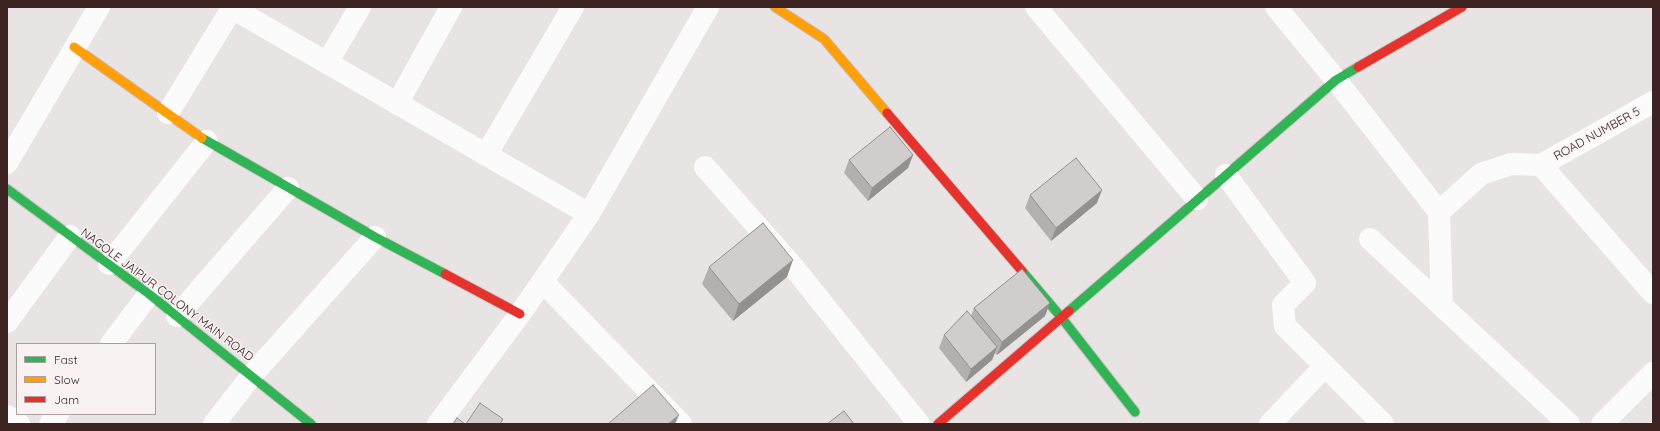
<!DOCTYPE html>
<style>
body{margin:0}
#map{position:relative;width:1660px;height:431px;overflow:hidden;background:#e9e4e4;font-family:Quicksand,sans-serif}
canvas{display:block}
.frame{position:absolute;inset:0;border:8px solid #3c2322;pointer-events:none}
.legend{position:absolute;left:16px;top:343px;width:140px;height:72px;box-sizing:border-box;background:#f8f2f3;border:1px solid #ad9f9f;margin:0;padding:5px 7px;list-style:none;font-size:12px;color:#3c2322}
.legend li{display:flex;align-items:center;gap:8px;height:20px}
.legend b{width:20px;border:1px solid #ad9f9f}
</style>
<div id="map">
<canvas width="1660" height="431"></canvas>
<div class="frame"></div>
<ul class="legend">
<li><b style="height:5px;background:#30b455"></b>Fast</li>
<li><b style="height:5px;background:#ff9f0a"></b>Slow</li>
<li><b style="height:5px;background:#e5322d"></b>Jam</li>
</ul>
</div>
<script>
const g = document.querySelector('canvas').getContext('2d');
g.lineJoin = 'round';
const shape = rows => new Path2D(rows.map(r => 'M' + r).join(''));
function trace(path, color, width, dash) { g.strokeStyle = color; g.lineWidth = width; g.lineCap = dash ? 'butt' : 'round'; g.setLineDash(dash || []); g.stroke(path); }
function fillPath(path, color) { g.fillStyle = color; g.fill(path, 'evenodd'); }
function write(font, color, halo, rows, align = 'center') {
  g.font = font + ' Quicksand,sans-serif'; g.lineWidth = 3; g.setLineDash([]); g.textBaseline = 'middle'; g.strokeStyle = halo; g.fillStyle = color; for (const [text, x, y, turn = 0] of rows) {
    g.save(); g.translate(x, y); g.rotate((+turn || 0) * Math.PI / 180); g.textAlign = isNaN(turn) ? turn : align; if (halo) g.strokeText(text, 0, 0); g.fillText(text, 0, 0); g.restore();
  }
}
const street = shape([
 [1036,7,1197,199],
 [1276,7,1336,80,1439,212],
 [232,8,589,214],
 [327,63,360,7],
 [397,104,451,7],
 [168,113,233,7],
 [486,155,573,7],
 [7,163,99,7],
 [1541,165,1653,102],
 [705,167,795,269,919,424],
 [1226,175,1305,283,1283,305,1285,326,1383,424],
 [1370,239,1569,424],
 [109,264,207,141],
 [543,282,681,424],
 [1442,306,1439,212,1481,174,1511,164,1541,165,1653,293],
 [177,316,288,188],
 [7,322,70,236],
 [111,344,149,294],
 [7,416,19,424],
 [50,424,58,414],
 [214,424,252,375,375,237],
 [438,424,520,314,589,214,708,7],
 [1270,424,1325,366],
 [1602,424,1653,373]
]);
const fast = shape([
 [202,138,375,237,445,274],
 [7,189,149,294,311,424],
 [1022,271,1061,317,1135,412],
 [1069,311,1336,80,1358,67]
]);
const slow = shape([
 [775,7,824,39,887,113],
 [74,47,202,138]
]);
const jam = shape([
 [1358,67,1462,7],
 [887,113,1022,271],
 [445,274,520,314],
 [938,424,1069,311]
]);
const wall = shape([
 [913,155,908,168,868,201,844,173,849,160],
 [1030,195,1097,203,1051,241,1025,208],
 [709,267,787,277,733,321,702,284],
 [974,308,1045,316,997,355,995,353,992,360,966,382,939,348,944,335,971,316]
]);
const shadedWall = shape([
 [913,155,908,168,868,201,872,188],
 [1102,190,1097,203,1051,241,1056,228],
 [793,260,787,277,733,321,739,304],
 [1050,303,1045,316,997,355,1002,342],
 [997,347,992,360,966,382,971,369],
 [679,415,675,424,668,424]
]);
const building = shape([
 [890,127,913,155,872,188,849,160,890,127],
 [1076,158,1102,190,1056,228,1030,195,1076,158],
 [763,223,793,260,739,304,709,267,763,223],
 [1022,269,1050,303,1002,342,974,308,1022,269],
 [967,311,997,347,971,369,944,335,967,311],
 [653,385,679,415,668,424,608,424,653,385],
 [480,403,503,419,500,424,466,424,480,403],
 [844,411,854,424,827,424,844,411],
 [457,418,465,424,453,424,457,418]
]);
const streetNames = [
 ["ROAD NUMBER 5",1597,134,-29],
 ["NAGOLE JAIPUR COLONY MAIN ROAD",167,295,37]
];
trace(fast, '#c9c0c0', 11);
trace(slow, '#c9c0c0', 11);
trace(jam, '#c9c0c0', 11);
trace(street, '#fcfbfb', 22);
trace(fast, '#30b455', 9);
trace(slow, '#ff9f0a', 9);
trace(jam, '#e5322d', 9);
fillPath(wall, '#b5b0b0');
fillPath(shadedWall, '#939090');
fillPath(building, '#d2cdcd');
trace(building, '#939090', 1);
write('12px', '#3c2322', '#f8f2f3', streetNames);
</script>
